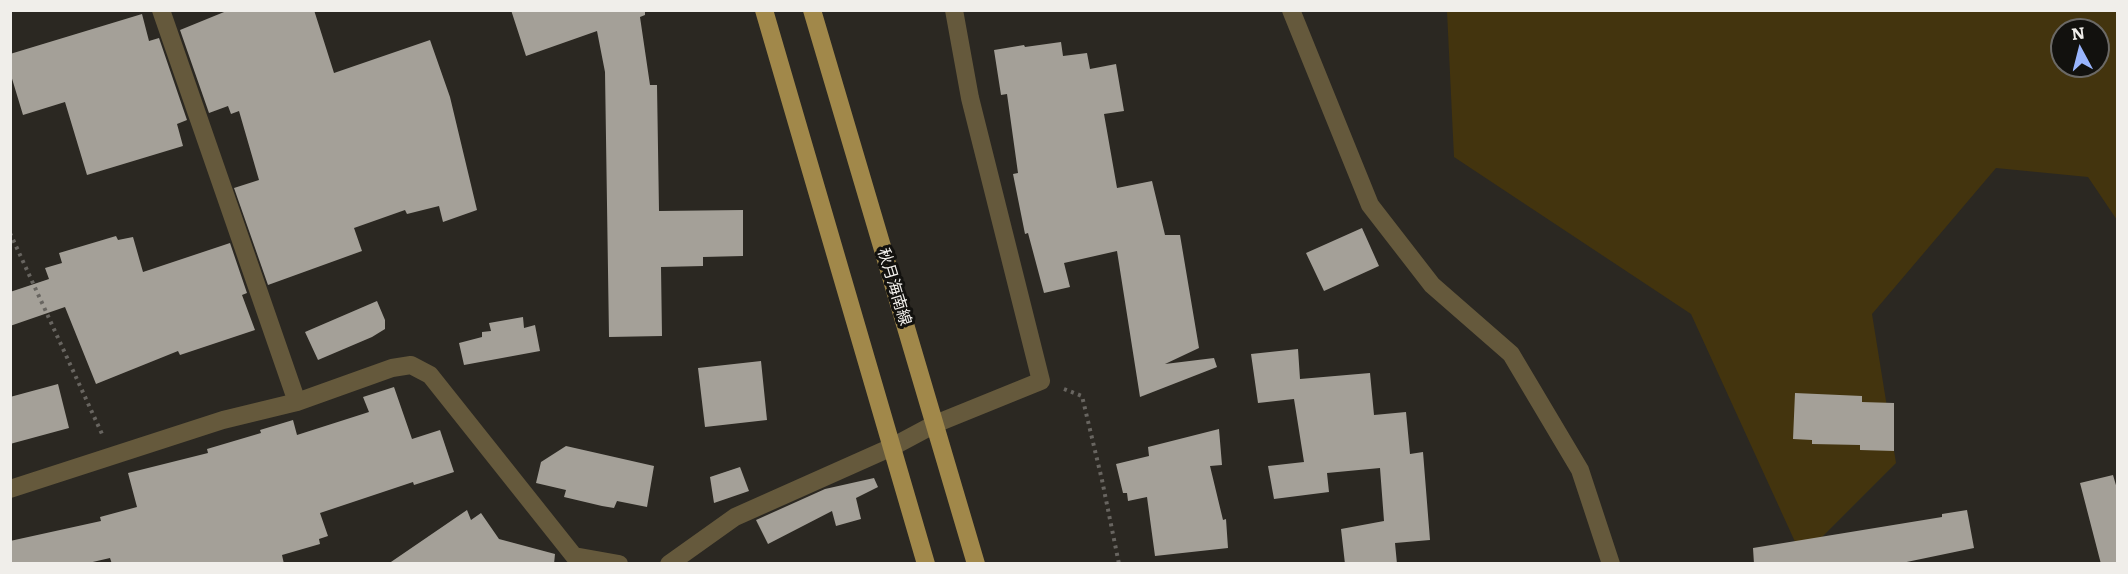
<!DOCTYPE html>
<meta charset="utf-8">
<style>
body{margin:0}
#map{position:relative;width:2128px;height:574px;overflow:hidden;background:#2b2822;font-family:Literata,serif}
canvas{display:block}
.frame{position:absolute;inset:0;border:12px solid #f0eeea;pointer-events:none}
.north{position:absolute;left:2050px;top:18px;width:60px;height:60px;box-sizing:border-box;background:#12110e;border:2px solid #6b6966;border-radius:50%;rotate:353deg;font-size:16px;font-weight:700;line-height:24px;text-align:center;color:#f0eeea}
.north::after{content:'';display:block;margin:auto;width:21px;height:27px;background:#99b5fd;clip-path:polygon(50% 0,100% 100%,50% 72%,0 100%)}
</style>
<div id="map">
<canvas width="2128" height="574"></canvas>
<div class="frame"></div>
<div class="north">N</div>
</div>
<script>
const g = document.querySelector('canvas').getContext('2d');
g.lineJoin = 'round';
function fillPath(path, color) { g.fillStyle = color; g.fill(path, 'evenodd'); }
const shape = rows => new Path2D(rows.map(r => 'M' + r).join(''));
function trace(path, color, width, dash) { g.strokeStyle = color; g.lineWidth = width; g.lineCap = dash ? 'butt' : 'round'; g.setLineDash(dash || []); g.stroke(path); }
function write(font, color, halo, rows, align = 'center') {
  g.font = font + ' Literata,"Noto Sans JP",serif'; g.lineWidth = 6; g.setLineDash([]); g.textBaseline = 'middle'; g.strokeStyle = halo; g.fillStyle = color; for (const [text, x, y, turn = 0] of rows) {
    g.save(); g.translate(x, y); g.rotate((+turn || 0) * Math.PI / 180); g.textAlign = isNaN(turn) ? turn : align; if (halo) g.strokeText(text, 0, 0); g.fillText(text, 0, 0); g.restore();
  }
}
const green = shape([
 [1447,11,2117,11,2117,220,2088,177,1996,168,1872,314,1896,463,1802,557,1691,314,1454,157],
 [2062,30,2098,30,2098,66,2062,66]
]);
const building = shape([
 [229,10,314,10,334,73,430,40,450,97,477,210,443,222,439,206,407,214,405,210,354,228,362,251,268,285,234,188,259,180,239,111,231,114,228,106,209,113,180,30],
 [511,10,645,10,645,15,640,17,650,85,657,85,659,211,743,210,743,256,703,257,703,266,661,267,662,336,609,337,605,72,597,31,526,56],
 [142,14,149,41,159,38,187,120,177,124,183,146,87,175,65,102,23,115,10,72,10,54],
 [1061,42,1063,56,1087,53,1090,69,1116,64,1124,111,1104,114,1117,188,1152,181,1165,235,1180,235,1199,348,1165,364,1214,358,1217,367,1140,397,1117,251,1064,263,1070,287,1044,293,1028,233,1025,234,1013,174,1018,173,1007,94,1001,95,994,50,1024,45,1025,47],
 [1362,228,1379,266,1324,291,1306,253],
 [116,236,118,240,133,237,143,272,230,243,247,293,242,295,255,330,180,355,178,351,96,384,65,307,10,326,10,292,49,279,45,268,62,263,59,253],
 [377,301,385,320,385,329,372,337,318,360,305,332],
 [523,317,524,328,535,325,540,351,464,365,459,343,482,337,482,332,491,331,489,323],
 [1298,349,1300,379,1370,373,1374,415,1406,412,1410,454,1423,452,1430,540,1395,543,1397,564,1345,564,1341,529,1384,521,1380,468,1327,473,1329,492,1274,499,1268,466,1304,462,1294,399,1258,403,1251,354],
 [761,361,767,420,705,427,698,368],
 [58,384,69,428,10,444,10,397],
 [394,387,412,439,440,430,454,472,414,485,413,482,320,513,328,536,319,539,320,544,282,555,284,564,112,564,110,558,84,564,10,564,10,541,101,521,100,517,137,507,128,473,208,453,207,449,261,433,260,430,293,420,297,435,369,412,363,397],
 [1795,393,1862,396,1862,402,1894,403,1894,451,1860,450,1860,445,1812,444,1812,440,1793,439],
 [1219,429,1222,465,1210,466,1223,520,1226,519,1228,548,1155,556,1147,497,1128,501,1127,493,1123,493,1116,464,1149,456,1148,447],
 [566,446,654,466,647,507,617,501,614,508,602,506,564,497,566,490,536,483,541,462],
 [740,467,749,491,714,503,710,477],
 [2113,475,2118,492,2118,564,2101,564,2080,483],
 [874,478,878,487,856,498,861,519,836,526,832,511,768,544,756,520,825,489],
 [467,510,471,520,481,513,499,539,555,554,554,564,388,564],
 [1967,510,1974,548,1897,564,1754,564,1753,548,1942,517,1942,514]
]);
const path = shape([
 [10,233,102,434],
 [1064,389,1082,396,1102,480,1119,564]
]);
const minor = shape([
 [161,10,297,402],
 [1291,10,1370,205,1432,285,1511,354,1580,470,1611,564],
 [10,489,223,420,297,402,392,368,411,365,430,375,574,556,619,564],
 [669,564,735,517,892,447,935,424,1041,381,970,98,954,10]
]);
const major = shape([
 [764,10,926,564],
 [812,10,976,564]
]);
const streetNames = [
 ["秋月海南線",894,287,73]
];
fillPath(green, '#43340e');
fillPath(building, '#a4a098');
trace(path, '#686560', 4, [3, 4.5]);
trace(minor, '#65593c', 18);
trace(major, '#a1884a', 18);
write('16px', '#f0eeea', '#12110e', streetNames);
</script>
